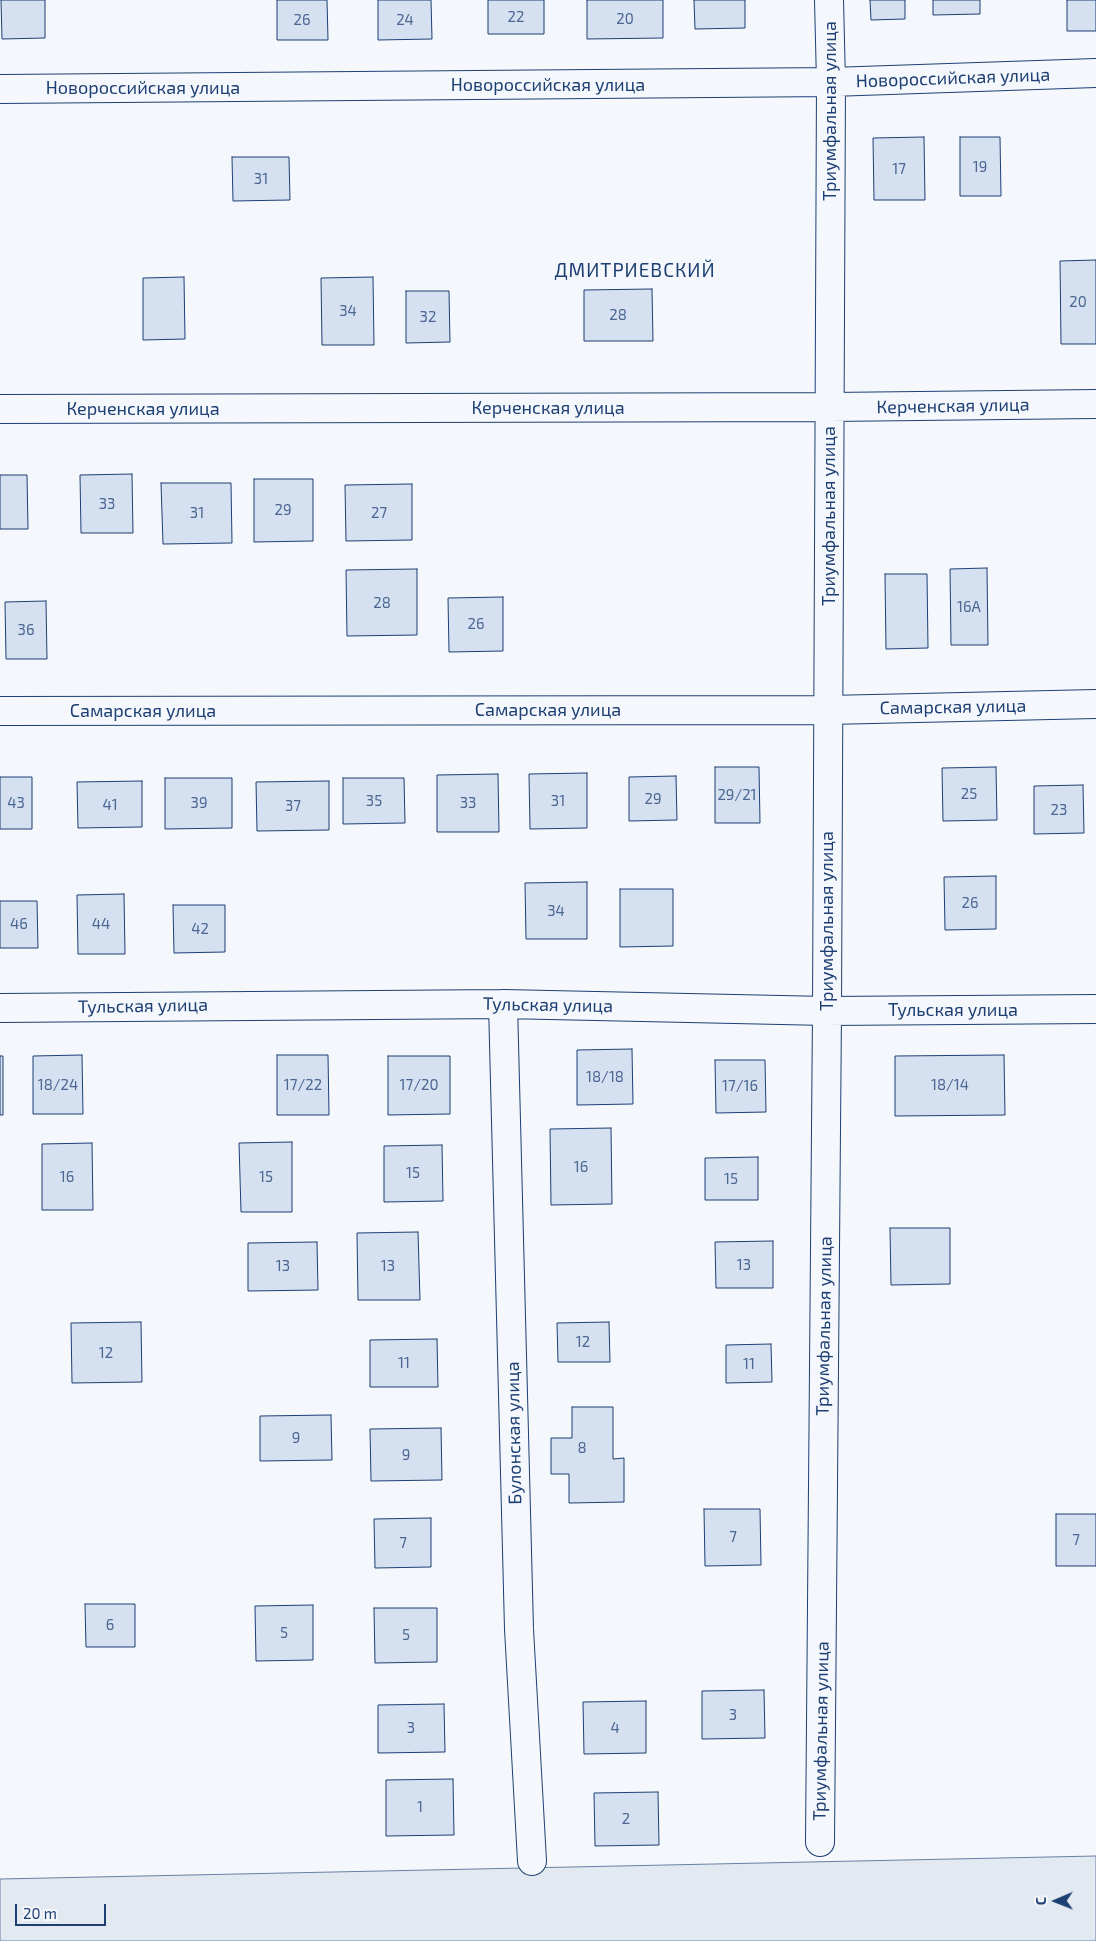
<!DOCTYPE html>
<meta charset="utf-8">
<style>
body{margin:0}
#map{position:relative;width:1096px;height:1941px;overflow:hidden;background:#f4f7fb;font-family:"Exo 2",sans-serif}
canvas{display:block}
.north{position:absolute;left:1031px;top:1876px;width:50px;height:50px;-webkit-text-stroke:4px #f4f7fb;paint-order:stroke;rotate:269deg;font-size:14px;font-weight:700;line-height:20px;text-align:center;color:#1d3f73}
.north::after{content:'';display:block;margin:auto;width:18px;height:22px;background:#1d3f73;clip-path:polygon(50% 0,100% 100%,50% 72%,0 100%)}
.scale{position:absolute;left:15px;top:1904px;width:91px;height:22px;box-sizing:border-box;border:2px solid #1d3f73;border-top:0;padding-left:6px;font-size:15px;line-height:18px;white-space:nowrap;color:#1d3f73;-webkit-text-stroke:4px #f4f7fb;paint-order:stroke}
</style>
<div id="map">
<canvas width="1096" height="1941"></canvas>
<div class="north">С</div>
<div class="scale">20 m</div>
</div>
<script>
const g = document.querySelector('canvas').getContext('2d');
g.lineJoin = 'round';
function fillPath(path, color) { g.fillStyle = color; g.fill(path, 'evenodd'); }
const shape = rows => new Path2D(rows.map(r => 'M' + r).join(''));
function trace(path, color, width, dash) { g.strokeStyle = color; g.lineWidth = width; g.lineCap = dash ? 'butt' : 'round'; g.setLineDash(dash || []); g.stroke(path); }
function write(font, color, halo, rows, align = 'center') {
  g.font = font + ' "Exo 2",sans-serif'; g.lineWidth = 4; g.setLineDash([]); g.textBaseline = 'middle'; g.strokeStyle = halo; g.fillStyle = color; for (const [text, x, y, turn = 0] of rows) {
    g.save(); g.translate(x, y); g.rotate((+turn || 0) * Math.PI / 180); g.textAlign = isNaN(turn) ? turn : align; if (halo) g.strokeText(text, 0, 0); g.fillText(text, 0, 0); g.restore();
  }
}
const green = shape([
 [1096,1856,1096,1941,0,1941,0,1879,1096,1856]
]);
const building = shape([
 [1,0,45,0,45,38,2,39,1,0],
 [277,0,327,0,328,40,277,40,277,0],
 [378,0,431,0,432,39,378,40,378,0],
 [488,0,544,0,544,34,488,34,488,0],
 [587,0,663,0,663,38,587,39,587,0],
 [694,0,745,0,745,28,695,29,694,0],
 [870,0,905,0,905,19,871,20,870,0],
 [933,0,980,0,980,14,933,15,933,0],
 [1067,0,1096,0,1096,31,1067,31,1067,0],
 [924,137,925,200,874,200,873,138,924,137],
 [960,137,1000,137,1001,196,960,196,960,137],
 [232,157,289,157,290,200,233,201,232,157],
 [1096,260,1096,344,1061,344,1060,261,1096,260],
 [184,277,185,339,143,340,143,278,184,277],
 [373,277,374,345,322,345,321,278,373,277],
 [652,289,653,341,584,341,584,290,652,289],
 [406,291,449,291,450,342,406,343,406,291],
 [132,474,133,533,81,533,80,475,132,474],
 [0,475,27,475,28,529,0,529,0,475],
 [254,479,313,479,313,541,254,542,254,479],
 [161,483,231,483,232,543,163,544,161,483],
 [412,484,412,540,346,541,345,485,412,484],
 [987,568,988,645,951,645,950,569,987,568],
 [417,569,417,635,347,636,346,570,417,569],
 [885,574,927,574,928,648,886,649,885,574],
 [503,597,503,651,449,652,448,598,503,597],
 [46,601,47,659,6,659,5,602,46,601],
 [715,767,759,767,760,823,715,823,715,767],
 [996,767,997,820,943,821,942,768,996,767],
 [587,773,587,828,530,829,529,774,587,773],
 [498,774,499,832,437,832,437,775,498,774],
 [676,776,677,820,629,821,629,777,676,776],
 [0,777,32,777,32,829,0,829,0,777],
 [165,778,232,778,232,828,165,829,165,778],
 [343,778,404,778,405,823,343,824,343,778],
 [142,781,142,827,78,828,77,782,142,781],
 [329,781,329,830,257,831,256,782,329,781],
 [1083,785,1084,833,1034,834,1034,786,1083,785],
 [996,876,996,929,945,930,944,877,996,876],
 [587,882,587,939,526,939,525,883,587,882],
 [620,889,673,889,673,946,620,947,620,889],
 [124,894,125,954,78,954,77,895,124,894],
 [0,901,37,901,38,948,0,948,0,901],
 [173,905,225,905,225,952,174,953,173,905],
 [632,1049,633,1104,577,1105,577,1050,632,1049],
 [82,1055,83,1114,33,1114,33,1056,82,1055],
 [277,1055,328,1055,329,1115,277,1115,277,1055],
 [1004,1055,1005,1115,895,1116,895,1056,1004,1055],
 [0,1056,3,1056,3,1115,0,1115,0,1056],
 [388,1056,450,1056,450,1114,388,1115,388,1056],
 [715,1060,765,1060,766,1112,716,1113,715,1060],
 [611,1128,612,1204,551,1205,550,1129,611,1128],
 [292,1142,292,1212,241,1212,239,1143,292,1142],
 [92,1143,93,1210,42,1210,42,1144,92,1143],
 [442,1145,443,1201,384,1202,384,1146,442,1145],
 [758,1157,758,1200,705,1200,705,1158,758,1157],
 [890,1228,950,1228,950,1284,891,1285,890,1228],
 [418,1232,420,1300,358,1300,357,1233,418,1232],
 [773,1241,773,1288,716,1288,715,1242,773,1241],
 [317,1242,318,1290,248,1291,248,1243,317,1242],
 [141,1322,142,1382,72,1383,71,1323,141,1322],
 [609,1322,610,1362,558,1362,557,1323,609,1322],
 [437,1339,438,1387,370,1387,370,1340,437,1339],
 [771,1344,772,1382,726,1383,726,1345,771,1344],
 [572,1407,613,1407,613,1459,624,1458,624,1502,569,1503,569,1474,551,1474,551,1438,572,1438,572,1407],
 [331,1415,332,1460,260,1461,260,1416,331,1415],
 [441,1428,442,1480,371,1481,370,1429,441,1428],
 [704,1509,760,1509,761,1565,705,1566,704,1509],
 [1056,1514,1096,1514,1096,1566,1056,1566,1056,1514],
 [431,1518,431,1567,375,1568,374,1519,431,1518],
 [85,1604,135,1604,135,1647,86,1647,85,1604],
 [313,1605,313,1660,256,1661,255,1606,313,1605],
 [374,1608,437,1608,437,1662,375,1663,374,1608],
 [764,1690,765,1738,702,1739,702,1691,764,1690],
 [646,1701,646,1753,584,1754,583,1702,646,1701],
 [444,1704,445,1752,378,1753,378,1705,444,1704],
 [453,1779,454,1835,386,1836,386,1780,453,1779],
 [658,1792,659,1845,595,1846,594,1793,658,1792]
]);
const minor = shape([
 [0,89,831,82,1096,73],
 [0,409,830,407,1096,404],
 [0,711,828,710,1096,704],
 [503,1004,519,1629,532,1861],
 [0,1008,503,1004,827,1011,1096,1009],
 [820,1842,827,1011,831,82,829,0]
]);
const numberNames = [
 ["22",516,17],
 ["20",625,19],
 ["26",302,20],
 ["24",405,20],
 ["19",980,167],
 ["17",899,169],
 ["31",261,179],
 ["20",1078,302],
 ["34",348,311],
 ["28",618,315],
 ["32",428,317],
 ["33",107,504],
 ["29",283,510],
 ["31",197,513],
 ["27",379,513],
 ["28",382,603],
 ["16А",969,607],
 ["26",476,624],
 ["36",26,630],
 ["25",969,794],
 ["29/21",737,795],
 ["29",653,799],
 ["35",374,801],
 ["31",558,801],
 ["43",16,803],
 ["39",199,803],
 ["33",468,803],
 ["41",110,805],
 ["37",293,806],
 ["23",1059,810],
 ["26",970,903],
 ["34",556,911],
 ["46",19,924],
 ["44",101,924],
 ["42",200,929],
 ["18/18",605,1077],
 ["18/24",58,1085],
 ["17/22",303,1085],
 ["17/20",419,1085],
 ["18/14",950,1085],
 ["17/16",740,1086],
 ["16",581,1167],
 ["15",413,1173],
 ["16",67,1177],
 ["15",266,1177],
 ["15",731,1179],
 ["13",744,1265],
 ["13",283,1266],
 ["13",388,1266],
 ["12",583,1342],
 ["12",106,1353],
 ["11",404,1363],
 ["11",749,1364],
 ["9",296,1438],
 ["8",582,1448],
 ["9",406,1455],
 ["7",733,1537],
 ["7",1076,1540],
 ["7",403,1543],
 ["6",110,1625],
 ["5",284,1633],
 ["5",406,1635],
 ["3",733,1715],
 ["3",411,1728],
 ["4",615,1728],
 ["1",420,1807],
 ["2",626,1819]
];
const streetNames = [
 ["Новороссийская улица",953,78,-2],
 ["Новороссийская улица",548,85],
 ["Новороссийская улица",143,88],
 ["Триумфальная улица",830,111,-90],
 ["Керченская улица",953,406,-1],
 ["Керченская улица",548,408],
 ["Керченская улица",143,409],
 ["Триумфальная улица",829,516,-90],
 ["Самарская улица",953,707,-1],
 ["Самарская улица",548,710],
 ["Самарская улица",143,711],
 ["Триумфальная улица",827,921,-90],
 ["Тульская улица",548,1005,1],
 ["Тульская улица",143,1006,-1],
 ["Тульская улица",953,1010],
 ["Триумфальная улица",824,1326,-89],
 ["Булонская улица",514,1433,-91],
 ["Триумфальная улица",821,1731,-89]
];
const neighbourhoodNames = [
 ["ДМИТРИЕВСКИЙ",635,271]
];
fillPath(green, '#e3e9f0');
trace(green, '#687fa3', 1);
fillPath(building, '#d5e0f0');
trace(building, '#1d3f73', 1);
trace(minor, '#1d3f73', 30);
trace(minor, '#f4f7fb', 28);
write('15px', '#4b6792', null, numberNames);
write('18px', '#1d3f73', '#f4f7fb', streetNames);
g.letterSpacing = '1px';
write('19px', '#1d3f73', '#f4f7fb', neighbourhoodNames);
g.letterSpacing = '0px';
</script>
